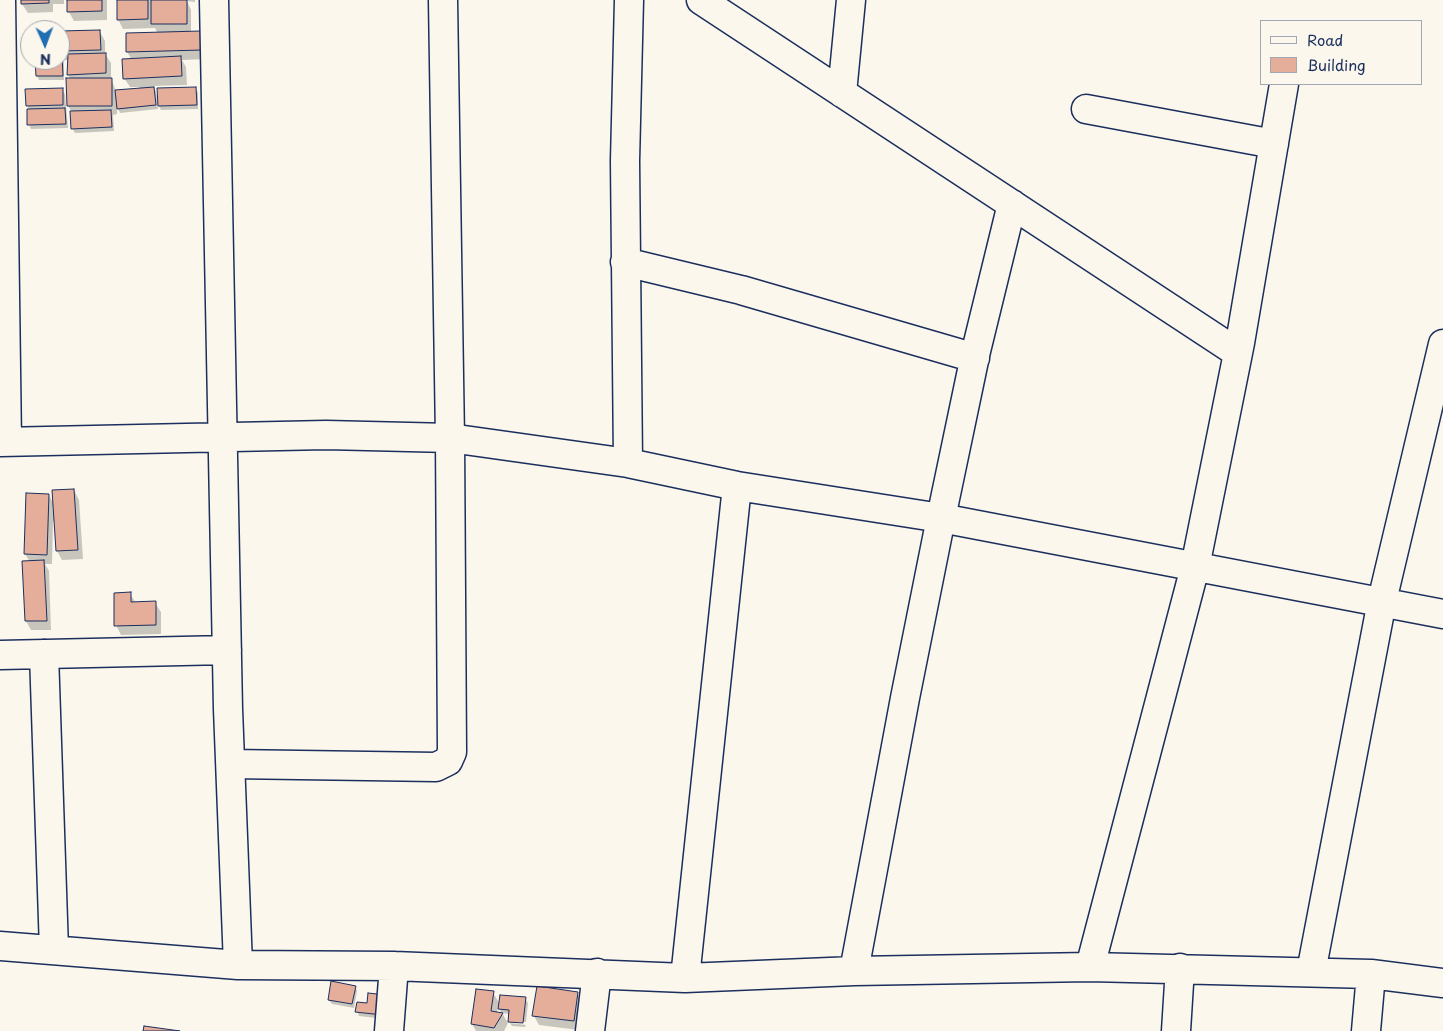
<!DOCTYPE html>
<style>
body{margin:0}
#map{position:relative;width:1443px;height:1031px;overflow:hidden;background:#fbf7ec;font-family:"Playpen Sans",sans-serif}
canvas{display:block}
.legend{position:absolute;left:1260px;top:20px;width:162px;height:65px;box-sizing:border-box;background:#fbf7ec;border:1px solid #a1a7b3;margin:0;padding:6px 9px;list-style:none;font-size:15px;color:#1b2f5e}
.legend li{display:flex;align-items:center;gap:10px;height:25px}
.legend b{width:25px;border:1px solid #a1a7b3}
.north{position:absolute;left:20px;top:20px;width:50px;height:50px;box-sizing:border-box;background:#fbf7ec;border:1px solid #a1a7b3;border-radius:50%;rotate:178deg;font-size:14px;font-weight:700;line-height:20px;text-align:center;color:#1b2f5e}
.north::after{content:'';display:block;margin:auto;width:18px;height:22px;background:#1f6fb2;clip-path:polygon(50% 0,100% 100%,50% 72%,0 100%)}
</style>
<div id="map">
<canvas width="1443" height="1031"></canvas>
<ul class="legend">
<li><b style="height:6px;background:#fbf7ec"></b>Road</li>
<li><b style="height:14px;background:#e5ae9a"></b>Building</li>
</ul>
<div class="north">N</div>
</div>
<script>
const g = document.querySelector('canvas').getContext('2d');
g.lineJoin = 'round';
function fillPath(path, color) { g.fillStyle = color; g.fill(path, 'evenodd'); }
const shape = rows => new Path2D(rows.map(r => 'M' + r).join(''));
function trace(path, color, width, dash) { g.strokeStyle = color; g.lineWidth = width; g.lineCap = dash ? 'butt' : 'round'; g.setLineDash(dash || []); g.stroke(path); }
const shadow = shape([
 [22,0,64,0,64,4,53,4,53,12,28,13,22,4],
 [68,0,107,0,107,20,74,21,69,12],
 [118,0,195,0,195,2,187,1,191,10,191,33,208,59,182,60,186,67,187,85,153,86,156,92,158,109,120,113,117,106,117,114,113,115,114,131,75,133,72,128,72,112,68,106,71,80,68,74,69,60,64,60,64,80,39,80,37,76,35,60,60,60,60,32,100,32,105,41,105,54,111,63,111,79,116,91,139,89,139,87,130,87,124,78,132,60,127,52,158,34,155,28,123,29,118,19],
 [196,89,198,93,198,109,161,110,157,102],
 [62,90,65,94,68,128,31,129,29,124,30,111,27,105],
 [74,490,79,500,83,559,62,560,57,551,55,521,53,521,52,564,45,564,49,571,51,630,31,630,26,621,30,562,25,554,49,495,54,505],
 [130,594,136,603,155,603,161,612,161,634,121,635,116,625],
 [355,987,357,991,354,1008,332,1004,329,1000],
 [493,993,500,1004,525,999,528,1003,526,1022,510,1021,510,1023,510,1014,502,1013,508,1023,504,1031,476,1031,472,1024],
 [498,1006,502,1014,497,1013],
 [577,993,582,1002,579,1030,539,1025,534,1016],
 [358,1003,385,1019,359,1016,357,1011],
 [510,1023,526,1025,525,1027,512,1026]
]);
const building = shape([
 [21,0,49,0,49,3,21,4,21,0],
 [67,0,102,0,102,11,67,12,67,0],
 [117,0,148,0,148,19,117,20,117,0],
 [151,0,187,0,187,24,151,24,151,0],
 [100,30,101,50,60,51,60,31,100,30],
 [201,31,203,50,126,52,126,33,201,31],
 [106,53,106,73,67,75,68,54,106,53],
 [60,55,62,55,63,76,36,76,35,60,60,60,60,55],
 [181,56,182,76,123,79,122,59,181,56],
 [66,78,112,78,112,106,67,106,66,78],
 [154,87,156,105,117,109,115,90,154,87],
 [196,87,197,105,158,106,157,88,196,87],
 [63,88,63,105,26,106,25,89,63,88],
 [65,108,66,124,27,125,27,109,65,108],
 [111,110,112,127,71,129,70,111,111,110],
 [74,489,78,550,56,551,52,490,74,489],
 [26,493,49,494,47,555,24,554,26,493],
 [44,560,47,621,25,621,22,561,44,560],
 [131,592,131,602,156,601,156,625,114,626,114,593,131,592],
 [331,981,356,986,352,1004,328,1000,331,981],
 [537,986,578,992,574,1021,532,1016,537,986],
 [476,989,494,991,491,1011,503,1013,494,1028,471,1024,476,989],
 [368,993,386,995,383,1015,355,1012,357,1002,367,1003,368,993],
 [500,995,526,997,523,1023,508,1022,509,1010,498,1009,500,995],
 [144,1026,180,1031,143,1031,144,1026]
]);
const minor = shape([
 [1,0,7,442],
 [214,0,228,709,238,965],
 [701,0,1238,353],
 [842,93,851,0],
 [1086,109,1274,144],
 [625,262,741,290,975,358],
 [0,442,326,435,450,438,628,463,737,486,941,518,1443,614],
 [628,463,625,161,629,0],
 [44,654,54,950],
 [0,655,227,650],
 [231,764,436,767,448,761,452,752,450,438,443,0],
 [0,946,238,965,394,966,685,978,854,971,1090,967,1371,974,1443,983],
 [1090,967,1195,567,1240,343,1284,84],
 [854,971,905,698,941,518,976,351,1012,204],
 [1311,972,1382,601,1443,344],
 [685,978,737,486],
 [389,1031,394,966],
 [590,1031,597,973],
 [1176,1031,1180,968],
 [1366,1031,1371,974]
]);
fillPath(shadow, '#0003');
fillPath(building, '#e5ae9a');
trace(building, '#1b2f5e', 1);
trace(minor, '#1b2f5e', 31);
trace(minor, '#fbf7ec', 28);
</script>
